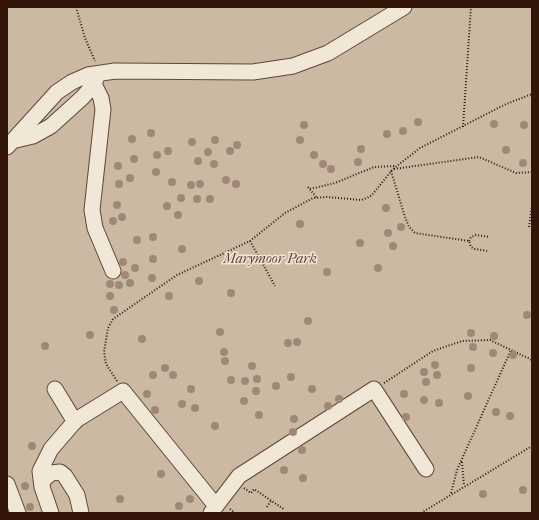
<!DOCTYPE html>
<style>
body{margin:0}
#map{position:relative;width:539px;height:520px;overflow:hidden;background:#eadac2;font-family:"IM FELL French Canon",serif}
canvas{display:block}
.frame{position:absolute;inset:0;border:8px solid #341509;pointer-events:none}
</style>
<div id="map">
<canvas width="539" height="520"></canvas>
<div class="frame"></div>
</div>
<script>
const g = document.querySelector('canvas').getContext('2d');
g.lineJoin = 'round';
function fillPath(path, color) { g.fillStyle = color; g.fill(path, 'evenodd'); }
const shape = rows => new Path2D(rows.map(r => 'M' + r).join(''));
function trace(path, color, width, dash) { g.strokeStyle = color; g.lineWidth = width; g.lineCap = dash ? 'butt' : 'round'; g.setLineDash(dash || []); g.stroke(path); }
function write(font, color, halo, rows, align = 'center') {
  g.font = font + ' "IM FELL French Canon",serif'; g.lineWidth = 3; g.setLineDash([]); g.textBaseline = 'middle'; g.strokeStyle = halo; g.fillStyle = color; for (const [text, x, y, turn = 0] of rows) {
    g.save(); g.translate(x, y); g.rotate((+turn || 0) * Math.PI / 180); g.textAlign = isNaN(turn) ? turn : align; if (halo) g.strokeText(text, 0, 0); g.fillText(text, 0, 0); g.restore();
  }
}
const green = shape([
 [7,7,532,7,532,513,7,513]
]);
const path = shape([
 [76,7,85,38,95,61],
 [463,127,471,7],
 [394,169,479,157,516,173,532,172],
 [391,171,405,217,409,227,415,233,469,241,471,247,475,249,488,251],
 [308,187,317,198],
 [310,189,335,183,374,167,395,166],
 [529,227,532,205],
 [250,241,275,286],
 [469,241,471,237,476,235,490,237],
 [117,381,106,364,104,352,108,328,113,319,177,275,250,241,285,213,313,198,327,197,361,200,367,198,372,195,393,169,420,148,504,105,532,94],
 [384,383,433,351,462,341,490,340,532,360],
 [462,462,464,486],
 [244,488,251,493,254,489,285,510],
 [451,493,457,470,511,350],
 [267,507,271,501],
 [230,509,235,513],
 [421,513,532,446]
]);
const minor = shape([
 [94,84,101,98,103,109,92,210,95,228,113,271],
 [12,141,33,136,51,126,83,97,94,84,97,76],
 [7,147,57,92,72,82,88,75,115,71,253,72,293,66,328,53,404,7],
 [55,389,75,422],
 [7,484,18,513],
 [42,487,40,471,51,449,76,420,123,391,216,506,211,513],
 [216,506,239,476,374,389,426,469],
 [51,513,42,487,43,480,51,473,60,472,65,476,77,495,81,513]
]);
const trees = [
 [418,122],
 [494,124],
 [304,125],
 [524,125],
 [403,131],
 [151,133],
 [387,134],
 [132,139],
 [215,140],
 [300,140],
 [192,142],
 [237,145],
 [361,149],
 [506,150],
 [168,151],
 [230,151],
 [208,152],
 [157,155],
 [314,155],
 [134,159],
 [198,161],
 [358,162],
 [523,163],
 [214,164],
 [323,164],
 [118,166],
 [331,169],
 [156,172],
 [130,178],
 [226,180],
 [172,182],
 [119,184],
 [200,184],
 [236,184],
 [191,185],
 [181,198],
 [197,199],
 [210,199],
 [117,205],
 [167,206],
 [386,208],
 [178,215],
 [122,217],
 [113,221],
 [300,224],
 [401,227],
 [388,233],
 [153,237],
 [137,240],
 [360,243],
 [393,246],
 [182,249],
 [153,259],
 [123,262],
 [135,268],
 [378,268],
 [327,272],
 [125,275],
 [152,278],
 [199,281],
 [130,283],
 [110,284],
 [119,285],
 [231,293],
 [110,296],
 [169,296],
 [114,310],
 [527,315],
 [308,321],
 [220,332],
 [471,333],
 [90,335],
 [494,336],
 [142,339],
 [297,342],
 [288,343],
 [45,346],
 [473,347],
 [224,352],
 [493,353],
 [513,355],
 [225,361],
 [435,365],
 [252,366],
 [165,368],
 [471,368],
 [424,372],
 [153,375],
 [173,375],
 [437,375],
 [291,377],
 [257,379],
 [231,380],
 [245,381],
 [426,382],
 [276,386],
 [191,389],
 [312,389],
 [256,391],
 [147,394],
 [404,394],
 [468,396],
 [339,399],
 [424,400],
 [244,401],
 [439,403],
 [182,404],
 [328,406],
 [195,408],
 [155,410],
 [496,412],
 [259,415],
 [510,416],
 [406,417],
 [294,419],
 [215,426],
 [293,432],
 [32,446],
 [302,450],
 [284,470],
 [161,474],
 [303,478],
 [25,486],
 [523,490],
 [483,494],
 [120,499],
 [190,499],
 [179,506],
 [30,507]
];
const parkNames = [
 ["Marymoor Park",270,260]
];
fillPath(green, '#cbb9a3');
trace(minor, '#624637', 17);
trace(path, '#341509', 2, [1, 2]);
trace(minor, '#f1e7d7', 15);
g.fillStyle = '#9f8976';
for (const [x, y] of trees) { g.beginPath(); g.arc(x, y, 4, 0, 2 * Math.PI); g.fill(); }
write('italic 14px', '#614637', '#f1e7d7', parkNames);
</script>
